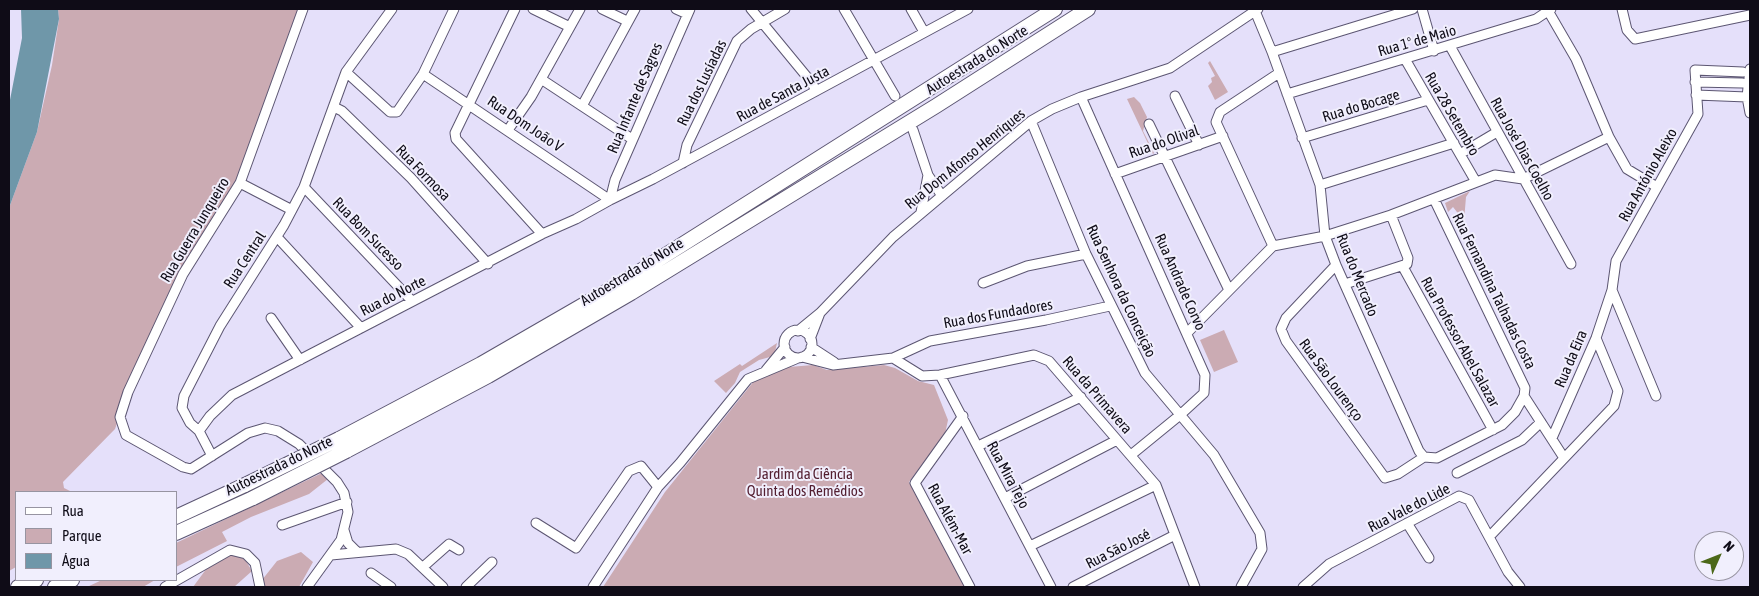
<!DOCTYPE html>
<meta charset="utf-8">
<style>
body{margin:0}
#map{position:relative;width:1759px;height:596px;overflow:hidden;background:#e5e0fa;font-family:"Asap Condensed",sans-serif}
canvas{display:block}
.frame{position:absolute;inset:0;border:10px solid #0f0c17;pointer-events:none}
.legend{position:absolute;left:15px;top:491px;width:162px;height:90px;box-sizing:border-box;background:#f1effd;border:1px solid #9794a1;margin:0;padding:6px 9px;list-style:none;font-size:15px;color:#0f0c17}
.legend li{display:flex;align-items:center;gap:10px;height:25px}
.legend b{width:25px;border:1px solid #9794a1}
.north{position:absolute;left:1694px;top:531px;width:50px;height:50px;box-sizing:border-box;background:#f1effd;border:1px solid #9794a1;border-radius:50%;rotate:46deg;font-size:14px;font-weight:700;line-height:20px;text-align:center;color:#0f0c17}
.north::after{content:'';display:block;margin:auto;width:18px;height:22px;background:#4c681a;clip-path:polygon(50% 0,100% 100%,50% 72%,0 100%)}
</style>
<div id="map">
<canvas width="1759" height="596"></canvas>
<div class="frame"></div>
<ul class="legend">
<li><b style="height:6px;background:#fff"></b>Rua</li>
<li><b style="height:14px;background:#cbabb3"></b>Parque</li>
<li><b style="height:14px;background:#6f97a9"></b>Água</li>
</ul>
<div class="north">N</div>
</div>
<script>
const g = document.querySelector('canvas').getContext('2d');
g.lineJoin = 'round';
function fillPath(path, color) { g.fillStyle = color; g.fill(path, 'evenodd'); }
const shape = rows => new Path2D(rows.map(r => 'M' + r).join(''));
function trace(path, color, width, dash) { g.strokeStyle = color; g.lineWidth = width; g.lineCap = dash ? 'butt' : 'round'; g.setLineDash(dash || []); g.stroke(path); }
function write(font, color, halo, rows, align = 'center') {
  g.font = font + ' "Asap Condensed",sans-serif'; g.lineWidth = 4; g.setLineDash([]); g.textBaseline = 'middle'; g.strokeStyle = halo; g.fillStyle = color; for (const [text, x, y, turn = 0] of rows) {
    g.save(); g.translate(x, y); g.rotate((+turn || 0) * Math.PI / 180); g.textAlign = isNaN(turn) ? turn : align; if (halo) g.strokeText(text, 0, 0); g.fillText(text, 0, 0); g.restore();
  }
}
const green = shape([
 [58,9,302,9,240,183,183,274,128,392,115,429,63,482,64,488,72,492,16,492,16,567,9,571,9,208,37,132,52,65,59,19],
 [1210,61,1228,92,1215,100,1208,86,1212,82,1211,78,1215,76,1208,63],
 [1134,97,1140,103,1147,117,1143,131,1154,153,1153,154,1127,99],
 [1470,191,1466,197,1464,221,1453,207,1448,212,1445,203],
 [1224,330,1238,362,1214,372,1200,340],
 [777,343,775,352,770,357,759,360,740,372,735,383,726,393,714,381,740,364,742,366],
 [813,365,827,370,884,365,895,368,918,381,934,385,948,420,945,434,909,482,965,587,603,587,665,492,754,381,789,367],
 [322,473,328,479,309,494,251,517,222,532,227,541,176,567,176,543],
 [232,552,243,556,252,571,234,587,193,587,207,568],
 [301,552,313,562,299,587,264,587,262,580,277,561],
 [102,580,155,580,143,587,87,587]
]);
const water = shape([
 [21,9,58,9,59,19,37,132,9,208,9,105,22,38]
]);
const minor = shape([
 [303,9,240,183,183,274,128,392,120,417,126,435,183,467,191,469,248,433,265,428,278,431,299,444,337,482,344,493,348,512,341,540,307,587],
 [515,9,455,133,456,139,542,234],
 [533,9,570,27],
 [602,9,627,21],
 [676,9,687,14],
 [751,9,812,83,816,91],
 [844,9,895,96],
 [911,9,924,32],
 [1422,9,1434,51],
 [1547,9,1576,59,1609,137,1627,169,1657,187],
 [1622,9,1627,30,1635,39,1750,15],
 [1255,11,1272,52,1320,185,1325,236,1336,265,1419,451,1424,457],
 [1450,46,1571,264],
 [1272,52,1413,9],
 [1405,59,1476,182],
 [1750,69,1747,97,1750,113],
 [346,72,390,112,397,112,423,74,454,9],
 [423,74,610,200],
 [541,79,632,139],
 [1695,82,1742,83],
 [1287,94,1536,19,1551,9],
 [1696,95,1747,97],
 [1175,96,1199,145],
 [1081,97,1205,375,1204,393,1180,415,1131,455],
 [582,106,635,9],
 [334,107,342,111,411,178,488,264],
 [1031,121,1086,254,1145,373,1214,455,1260,533,1262,549,1241,587],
 [1149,124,1229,290],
 [508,130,531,97,580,9],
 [913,130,928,175,942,196],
 [1302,138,1428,100],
 [1460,154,1497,132],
 [683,163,687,145,737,41,751,29,785,9],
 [1115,174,1223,136],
 [1523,179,1609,137],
 [240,183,292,210],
 [1320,185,1454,143],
 [304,187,412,301],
 [610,200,615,180,690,9],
 [921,212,928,175],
 [277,237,361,328],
 [1273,246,1216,122,1220,112,1279,73],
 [1336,265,1286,318,1281,329,1286,341,1385,478,1398,474,1424,457],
 [1403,267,1493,430],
 [983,283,1027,266,1086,254],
 [1345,284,1407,264,1408,258,1391,215],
 [1612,290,1656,396],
 [271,318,300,360],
 '784 344a14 14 0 1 1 28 0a14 14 0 1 1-28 0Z',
 [798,331,820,313,893,237,1031,121,1052,109,1081,97,1170,68,1258,9],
 [1188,332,1273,246,1325,236,1391,215,1495,175,1523,179],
 [810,339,820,313],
 [811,347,834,362],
 [802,357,833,365,893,358,922,376,940,375,1034,355,1049,361,1156,485,1195,587],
 [893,358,930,341,1046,320,1110,306],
 [766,370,785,347],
 [940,375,1051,587],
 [1524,396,1564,458],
 [963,416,915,483,970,587],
 [199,431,210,416,232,395,542,234,576,219,610,200,653,179,968,9],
 [1552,438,1596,338,1612,290,1616,261,1698,114,1695,70,1743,72],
 [978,446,1081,397],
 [212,456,199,431,190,423,182,408,184,396,220,326,284,225,304,187,346,72,392,9],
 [1424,457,1437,458,1502,425,1515,412,1524,396,1525,388,1434,199],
 [1457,473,1522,440,1541,422],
 [1005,498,1117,440],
 [536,523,576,548,629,471,641,466,658,487],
 [1407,523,1429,558],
 [282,525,347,502],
 [344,530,348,543,357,552],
 [1489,537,1614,406,1618,391,1596,338],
 [1030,546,1156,485],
 [331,555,396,549,408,554,443,587],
 [423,567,449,544,459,550],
 [371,573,391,587],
 [165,587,230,550,246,554,255,563,260,587],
 [466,587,492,562],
 [593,587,658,487,680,463,748,379,798,358],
 [1073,587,1175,535],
 [1303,587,1329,564,1459,496,1469,500,1508,572,1520,587]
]);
const highway = shape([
 [339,439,481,364,623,282,1055,9],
 [346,451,488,376,631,293,936,106,1088,9],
 [176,517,245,485],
 [176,533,253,498],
 [18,587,36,580],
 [55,587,72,580]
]);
const highwayBridge = shape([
 [245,485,339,439],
 [253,498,346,451]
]);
const streetNames = [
 ["Rua 1º de Maio",1417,41,-16],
 ["Autoestrada do Norte",977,60,-32],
 ["Rua dos Lusíadas",702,83,-64],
 ["Rua de Santa Justa",783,94,-28],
 ["Rua Infante de Sagres",635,98,-67],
 ["Rua do Bocage",1361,106,-17],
 ["Rua 28 Setembro",1452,114,60],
 ["Rua Dom João V",525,124,34],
 ["Rua do Olival",1164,142,-19],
 ["Rua José Dias Coelho",1522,149,61],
 ["Rua Dom Afonso Henriques",965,159,-39],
 ["Rua Formosa",423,173,46],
 ["Rua António Aleixo",1648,175,-61],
 ["Rua Guerra Junqueiro",195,230,-59],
 ["Rua Bom Sucesso",368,234,46],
 ["Rua Central",245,260,-57],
 ["Autoestrada do Norte",632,272,-31],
 ["Rua do Mercado",1357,275,68],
 ["Rua Andrade Corvo",1180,282,66],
 ["Rua Senhora da Conceição",1121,291,65],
 ["Rua Fernandina Talhadas Costa",1494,291,64],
 ["Rua do Norte",393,296,-27],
 ["Rua dos Fundadores",998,314,-10],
 ["Rua Professor Abel Salazar",1460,342,61],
 ["Rua da Eira",1571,359,-67],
 ["Rua São Lourenço",1331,380,54],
 ["Rua da Primavera",1097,395,49],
 ["Autoestrada do Norte",279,466,-26],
 ["Rua Mira Tejo",1008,475,62],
 ["Rua Vale do Lide",1409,508,-27],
 ["Rua Além-Mar",950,519,62],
 ["Rua São José",1118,549,-27]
];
const parkNames = [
 ["Jardim da Ciência",805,474],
 ["Quinta dos Remédios",805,491]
];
fillPath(green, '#cbabb3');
fillPath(water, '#6f97a9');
trace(minor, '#5c5672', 11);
trace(highway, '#5c5672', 16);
trace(minor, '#fff', 9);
trace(highway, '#fff', 14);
trace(highwayBridge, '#5c5672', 16, []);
trace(highwayBridge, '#fff', 14);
write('15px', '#0f0c17', '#f1effd', streetNames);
write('15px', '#531e30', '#f1effd', parkNames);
</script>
